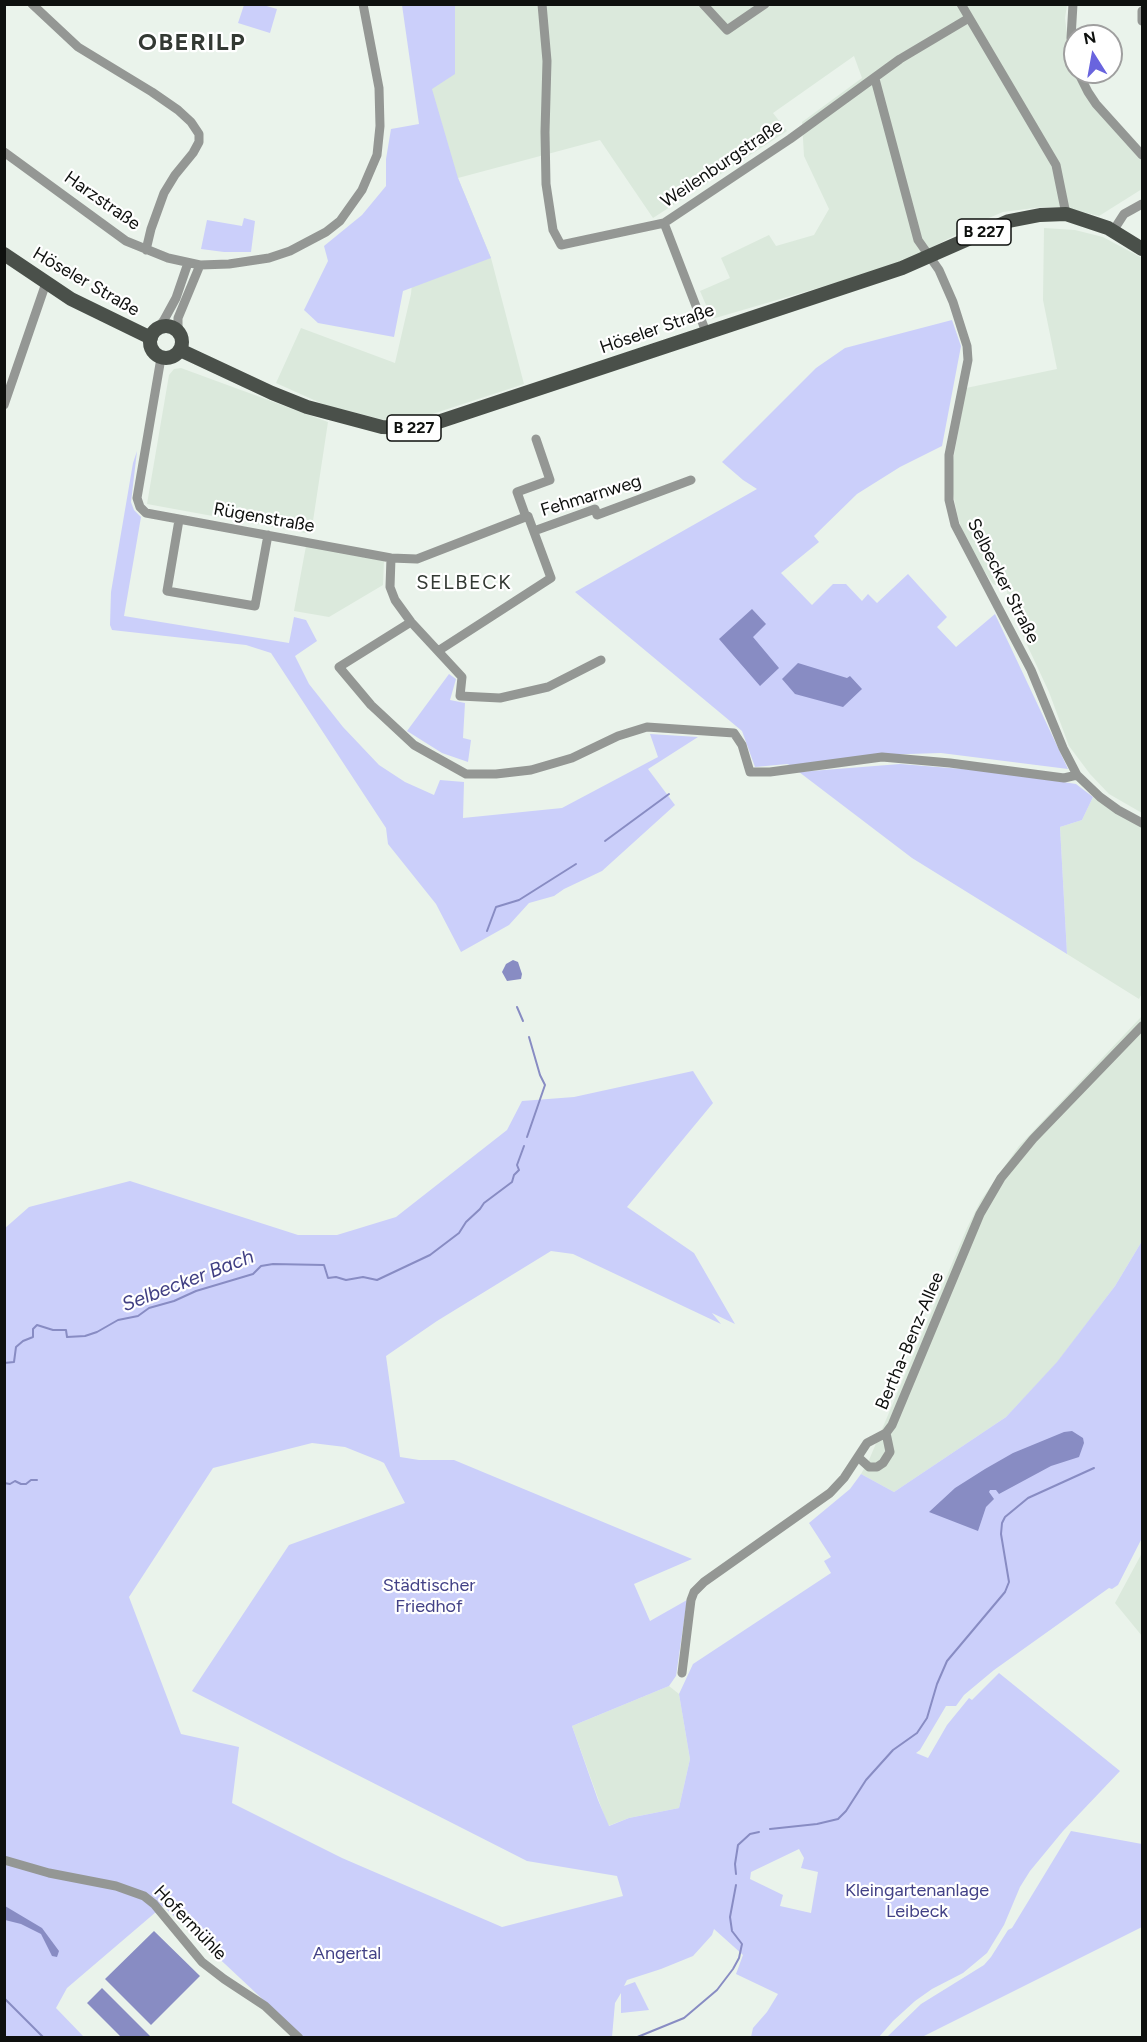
<!DOCTYPE html>
<meta charset="utf-8">
<style>
body{margin:0}
#map{position:relative;width:1147px;height:2042px;overflow:hidden;background:#eaf3eb;font-family:Figtree,sans-serif}
canvas{display:block}
.frame{position:absolute;inset:0;border:6px solid #0e100e;pointer-events:none}
.north{position:absolute;left:1063px;top:24px;width:60px;height:60px;box-sizing:border-box;background:#fff;border:2px solid #9f9f9f;border-radius:50%;rotate:349deg;font-size:16px;font-weight:700;line-height:24px;text-align:center;color:#0e100e}
.north::after{content:'';display:block;margin:auto;width:21px;height:27px;background:#6964de;clip-path:polygon(50% 0,100% 100%,50% 72%,0 100%)}
</style>
<div id="map">
<canvas width="1147" height="2042"></canvas>
<div class="frame"></div>
<div class="north">N</div>
</div>
<script>
const g = document.querySelector('canvas').getContext('2d');
g.lineJoin = 'round';
function fillPath(path, color) { g.fillStyle = color; g.fill(path, 'evenodd'); }
const shape = rows => new Path2D(rows.map(r => 'M' + r).join(''));
function trace(path, color, width, dash) { g.strokeStyle = color; g.lineWidth = width; g.lineCap = dash ? 'butt' : 'round'; g.setLineDash(dash || []); g.stroke(path); }
function write(font, color, halo, rows, align = 'center') {
  g.font = font + ' Figtree,sans-serif'; g.lineWidth = 4.5; g.setLineDash([]); g.textBaseline = 'middle'; g.strokeStyle = halo; g.fillStyle = color; for (const [text, x, y, turn = 0] of rows) {
    g.save(); g.translate(x, y); g.rotate((+turn || 0) * Math.PI / 180); g.textAlign = isNaN(turn) ? turn : align; if (halo) g.strokeText(text, 0, 0); g.fillText(text, 0, 0); g.restore();
  }
}
const built = shape([
 [422,5,1067,5,1065,18,1069,51,1075,70,1111,124,1142,160,1142,189,1099,216,1062,207,1042,207,1003,212,984,220,917,255,876,271,712,319,700,291,730,278,721,258,769,235,776,246,814,235,829,209,804,156,802,122,862,78,854,56,773,113,787,131,653,218,600,140,458,178,491,258,524,384,414,420,384,420,325,405,276,383,301,328,395,363,411,294,420,196],
 [1044,228,1075,230,1103,237,1142,258,1142,813,1109,794,1090,774,1069,746,1049,692,1008,604,1007,589,993,584,970,550,958,518,952,489,953,461,966,388,1057,369,1043,300],
 [181,368,328,422,311,534,147,504,169,375,174,369],
 [306,546,384,561,383,585,329,617,294,611],
 [1093,797,1142,827,1142,993,1139,999,1067,954,1060,827,1082,820],
 [1142,1016,1142,1241,1115,1286,1057,1363,1006,1417,894,1492,861,1474,869,1460,967,1228,981,1200,1019,1146],
 [1142,1553,1142,1636,1115,1603],
 [669,1686,679,1694,690,1759,679,1808,629,1818,608,1826,572,1726]
]);
const green = shape([
 [244,5,263,5,277,9,270,33,238,23],
 [402,5,455,5,455,74,432,89,458,178,491,258,403,291,394,337,318,323,304,310,328,261,324,246,362,215,386,186,386,159,391,129,419,124],
 [244,218,255,221,251,252,224,252,201,249,207,220,242,226],
 [952,320,961,346,942,446,900,467,857,494,814,536,819,542,781,573,812,605,833,584,846,584,862,601,868,594,877,603,908,574,947,617,937,627,956,647,995,614,1068,769,941,753,876,755,795,767,787,764,755,767,742,731,575,592,757,489,743,480,722,462,816,368,845,348],
 [137,451,131,502,134,510,141,517,124,616,289,643,294,617,306,620,317,641,295,656,309,684,343,727,379,765,405,782,434,795,440,780,464,782,463,818,562,808,658,757,650,734,698,737,648,769,675,805,602,871,564,889,554,896,529,903,509,925,461,952,436,904,388,844,386,828,271,653,246,645,112,630,110,625,111,592,133,463],
 [449,674,456,679,450,700,465,703,463,738,471,740,468,762,442,753,407,731],
 [900,764,987,771,1063,782,1076,784,1093,797,1082,820,1060,827,1067,954,912,858,799,772],
 [693,1071,713,1103,627,1207,694,1253,735,1324,712,1313,721,1324,573,1254,551,1251,437,1321,386,1356,400,1457,419,1460,454,1460,692,1559,634,1584,650,1621,687,1600,676,1676,669,1686,572,1726,598,1800,609,1826,629,1818,679,1808,690,1759,679,1694,693,1664,831,1573,824,1561,831,1557,809,1523,850,1489,861,1474,894,1492,1006,1417,1057,1362,1115,1286,1142,1241,1142,1538,1118,1585,1112,1589,1109,1588,994,1670,964,1695,956,1706,946,1706,920,1750,916,1753,928,1758,947,1725,969,1698,972,1700,999,1673,1120,1771,1063,1831,1030,1871,1020,1887,1004,1925,987,1953,963,1973,932,1989,915,2001,893,2021,879,2037,751,2037,753,2028,767,2012,778,1994,736,1974,743,1955,714,1929,712,1935,693,1956,661,1969,627,1980,624,1986,635,1982,649,2010,621,2013,621,1993,615,2003,612,2037,303,2037,163,1906,67,1988,56,2008,84,2037,5,2037,4,1229,29,1207,130,1181,298,1235,337,1235,396,1217,507,1130,522,1101,574,1097],
 [312,1443,345,1447,380,1461,384,1463,405,1503,289,1545,192,1691,527,1861,617,1876,623,1896,502,1927,342,1858,232,1803,239,1747,181,1734,129,1597,213,1468],
 [799,1849,804,1858,801,1868,818,1872,811,1913,780,1906,783,1895,750,1879,751,1872],
 [1071,1831,1142,1844,1142,1927,922,2037,887,2037,921,2004,984,1965,991,1957,1008,1930,1012,1928]
]);
const water = shape([
 [752,609,766,624,753,637,779,668,760,686,719,639],
 [798,663,847,678,850,676,862,689,843,707,795,694,782,679],
 [513,960,518,962,522,974,521,979,507,981,502,972,506,964],
 [1072,1431,1083,1438,1084,1443,1079,1457,1051,1466,999,1494,996,1490,990,1490,989,1492,994,1499,986,1507,978,1531,929,1512,955,1488,985,1469,1013,1453,1064,1432],
 [5,1906,42,1928,59,1951,57,1957,52,1956,41,1934,21,1924,5,1920],
 [154,1931,200,1976,151,2025,105,1979],
 [102,1988,151,2037,121,2037,87,2003]
]);
const stream = shape([
 [605,841,669,794],
 [487,931,496,907,519,900,576,864],
 [517,1007,523,1021],
 [527,1137,545,1085,540,1075,529,1037],
 [4,1363,14,1362,16,1347,23,1341,33,1337,33,1329,37,1325,53,1330,66,1330,67,1337,85,1336,97,1332,118,1320,138,1316,149,1308,174,1301,196,1291,253,1274,261,1266,273,1264,324,1265,328,1278,336,1277,346,1280,363,1277,377,1280,430,1255,459,1233,466,1222,480,1209,484,1203,512,1182,514,1175,519,1170,517,1165,524,1146],
 [4,1483,10,1484,15,1481,21,1484,26,1484,31,1480,37,1480],
 [770,1829,817,1824,838,1819,846,1811,866,1780,893,1750,917,1733,927,1718,937,1684,947,1661,1005,1592,1009,1582,1001,1534,1002,1523,1005,1517,1028,1498,1094,1468],
 [736,1874,735,1864,738,1845,750,1834,759,1832],
 [4,1998,44,2038],
 [635,2038,684,2018,717,1990,733,1969,739,1958,742,1944,732,1931,730,1917,736,1885]
]);
const street = shape([
 [32,4,78,47,152,92,178,110,191,122,199,134,199,142,193,153,175,175,164,193,151,229,146,250],
 [542,4,547,61,545,132,546,184,553,230,561,245,664,223,790,139,900,59,969,18],
 [703,4,727,30,765,4],
 [961,4,1056,165,1066,214],
 [1073,4,1071,38,1075,61],
 [1142,11,1142,21],
 [1078,72,1088,92,1096,104,1142,155],
 [875,79,918,240,939,270,953,302,967,346,968,360,949,455,949,500,955,525,1031,670,1063,748,1077,775,1100,797,1118,810,1142,823],
 [4,152,126,241,168,258,200,265,229,264,269,258,290,251,326,232,340,221,362,190,377,155,380,126,379,88,363,4],
 [664,223,706,332],
 [1113,231,1124,214,1142,204],
 [158,328,164,320,176,298,188,263],
 [178,331,178,318,200,265],
 [161,358,137,498,140,507,146,513,391,558,417,559,528,516,551,578,438,651],
 [4,405,46,283],
 [526,517,517,492,550,480,536,439],
 [179,520,167,591,255,606,268,535],
 [534,531,595,509,597,515,691,480],
 [391,558,390,587,395,600,411,622,462,677,460,696,500,698,548,687,601,660],
 [411,622,339,667,371,705,414,745,466,774,496,774,531,770,572,758,618,736,647,727,734,733,742,745,750,772,770,772,882,757,950,763,1064,778,1077,775],
 [858,1457,869,1467,877,1467,883,1463,890,1452,886,1433],
 [682,1673,691,1600,694,1592,704,1582,830,1493,844,1478,867,1443,886,1433,892,1425,980,1214,1001,1178,1033,1139,1142,1026],
 [4,1860,49,1873,116,1886,144,1896,154,1904,202,1962,224,1979,265,2006,299,2038]
]);
const primary = shape([
 [4,254,71,299,151,338],
 '150 342a16 16 0 1 1 32 0a16 16 0 1 1-32 0Z',
 [180,350,272,393,307,407,382,427,413,428,432,424,902,268,1009,221,1040,215,1066,214,1108,228,1142,249]
]);
const shields = [
 [984,232,54],
 [414,428,54]
];
const shieldNames = [
 ["B 227",984,232],
 ["B 227",414,428]
];
const streetNames = [
 ["Weilenburgstraße",722,164,-34],
 ["Harzstraße",102,201,35],
 ["Höseler Straße",86,282,30],
 ["Höseler Straße",657,329,-19],
 ["Fehmarnweg",591,496,-17],
 ["Rügenstraße",264,518,10],
 ["Selbecker Straße",1003,581,63],
 ["Bertha-Benz-Allee",910,1341,-67],
 ["Hofermühle",190,1923,46]
];
const parkNames = [
 ["Städtischer",429,1586],
 ["Friedhof",429,1607],
 ["Kleingartenanlage",917,1891],
 ["Leibeck",917,1912],
 ["Angertal",347,1954]
];
const neighbourhoodNames = [
 ["SELBECK",464,583]
];
const waterNames = [
 ["Selbecker Bach",188,1281,-21]
];
const districtNames = [
 ["OBERILP",192,43]
];
fillPath(built, '#dbe9dc');
fillPath(green, '#cbcffa');
fillPath(water, '#888cc3');
trace(stream, '#888cc3', 2);
trace(street, '#949794', 9);
trace(primary, '#4a504a', 14);
for (const [x, y, w] of shields) { const box = new Path2D(); box.roundRect(x - w / 2, y - 13, w, 26, 4.5); g.fillStyle = '#fff'; g.fill(box); trace(box, '#0e100e', 1.5); }
write('bold 16px', '#0e100e', null, shieldNames);
write('18px', '#0e100e', '#fff', streetNames);
write('18px', '#424186', '#fff', parkNames);
g.letterSpacing = '1.5px';
write('20px', '#333933', '#fff', neighbourhoodNames);
g.letterSpacing = '0px';
write('italic 20px', '#403f83', '#fff', waterNames);
g.letterSpacing = '1.5px';
write('bold 24px', '#333933', '#fff', districtNames);
g.letterSpacing = '0px';
</script>
